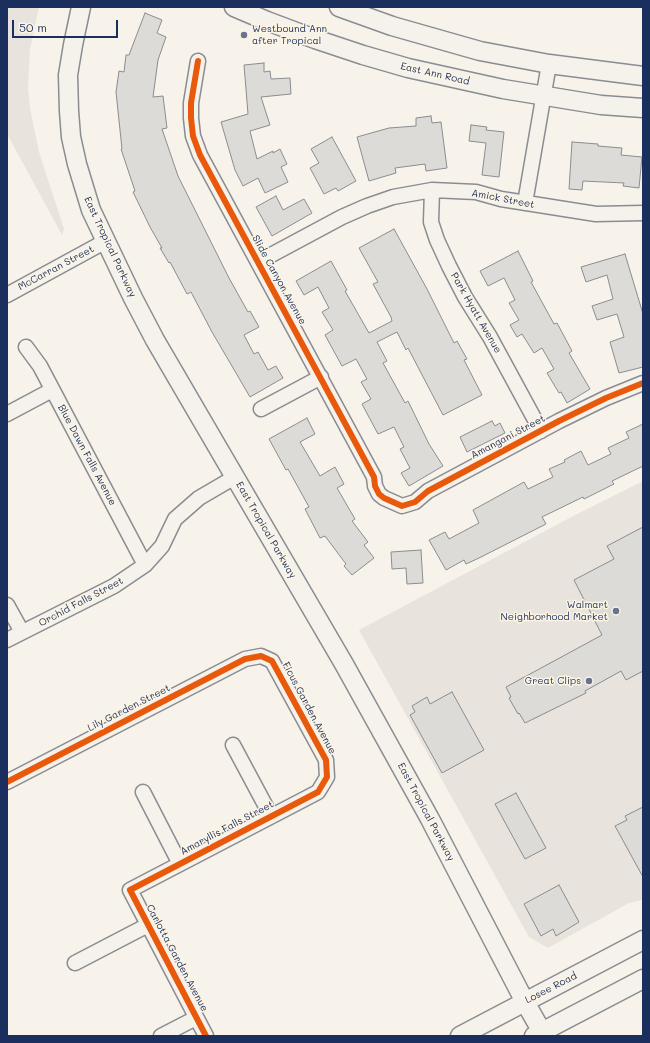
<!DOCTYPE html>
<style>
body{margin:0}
#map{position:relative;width:650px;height:1043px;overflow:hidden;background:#f7f3ea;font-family:Mali,sans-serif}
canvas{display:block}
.frame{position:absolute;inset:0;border:8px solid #1b2f5e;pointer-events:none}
.scale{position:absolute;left:12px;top:20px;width:106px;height:18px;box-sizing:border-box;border:2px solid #1b2f5e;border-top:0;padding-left:5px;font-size:12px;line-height:14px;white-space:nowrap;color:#1b2f5e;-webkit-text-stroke:3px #fcf5e5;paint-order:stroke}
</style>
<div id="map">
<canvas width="650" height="1043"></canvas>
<div class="frame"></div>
<div class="scale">50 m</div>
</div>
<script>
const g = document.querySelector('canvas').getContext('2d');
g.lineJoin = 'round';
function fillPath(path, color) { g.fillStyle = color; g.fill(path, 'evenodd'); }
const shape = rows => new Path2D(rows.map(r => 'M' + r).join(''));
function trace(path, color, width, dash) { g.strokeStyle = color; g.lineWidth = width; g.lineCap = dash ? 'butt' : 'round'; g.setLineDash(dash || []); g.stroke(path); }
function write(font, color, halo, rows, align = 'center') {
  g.font = font + ' Mali,sans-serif'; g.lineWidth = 3; g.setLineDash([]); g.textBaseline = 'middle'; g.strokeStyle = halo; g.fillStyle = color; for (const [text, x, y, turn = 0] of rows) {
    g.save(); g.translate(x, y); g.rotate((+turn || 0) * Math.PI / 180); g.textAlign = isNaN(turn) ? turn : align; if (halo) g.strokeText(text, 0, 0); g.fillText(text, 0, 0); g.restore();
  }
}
const built = shape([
 [7,7,39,7,30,50,28,88,30,108,39,152,64,229,62,235,7,134],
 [643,481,643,900,629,903,548,948,529,937,359,630,577,514]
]);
const building = shape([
 [145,13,162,20,157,33,166,37,158,60,153,97,163,96,167,128,162,129,178,176,229,278,248,312,250,311,259,327,244,335,254,354,258,352,268,370,276,366,283,378,250,397,212,332,191,292,187,294,170,262,169,263,160,248,162,248,150,227,133,192,135,191,121,149,122,149,116,92,119,71,124,72,126,55,129,55,145,13],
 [264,63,264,72,270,71,271,79,290,78,291,94,261,97,270,125,250,131,257,159,273,151,273,153,280,149,287,164,281,167,288,182,265,193,258,178,243,186,235,170,221,122,248,114,244,65,264,63],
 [431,116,432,123,441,122,447,168,426,171,425,164,395,168,396,173,369,181,357,137,389,128,416,126,416,118,431,116],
 [471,125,487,127,486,130,504,132,499,177,482,175,486,143,469,141,471,125],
 [332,137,356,181,338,191,336,188,324,194,310,168,319,163,311,149,332,137],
 [572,142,598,144,598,146,622,148,621,155,642,157,639,188,623,186,624,183,583,181,582,190,569,189,572,142],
 [276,196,283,210,304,199,312,213,272,236,256,207,276,196],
 [394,229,427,289,454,343,457,341,467,359,464,360,482,395,443,415,408,348,406,350,397,332,377,342,387,361,383,363,405,403,408,401,429,444,443,466,409,486,401,473,410,468,400,449,404,447,394,427,378,434,362,404,371,399,361,382,367,379,356,359,342,366,325,335,333,330,322,312,329,308,318,287,304,295,296,281,331,261,347,290,345,291,369,333,392,321,391,317,373,284,378,282,359,248,394,229],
 [518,251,533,281,531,282,554,324,557,323,572,351,569,353,590,389,567,403,561,392,559,393,547,373,554,369,542,348,534,353,522,334,517,337,510,325,519,320,509,303,515,300,504,278,488,286,480,271,518,251],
 [625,254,643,314,643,367,619,373,610,342,624,337,617,314,597,320,592,306,613,299,607,275,586,282,581,267,625,254],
 [307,418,315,434,300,442,320,476,335,467,344,484,337,488,355,519,352,521,368,542,364,545,374,558,352,575,344,566,346,564,325,536,320,538,305,509,309,507,288,469,286,470,269,439,307,418],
 [492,421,495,426,500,423,505,433,467,452,460,437,492,421],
 [643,424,643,466,612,481,614,484,584,499,583,497,542,517,546,524,479,558,466,564,464,560,446,570,429,540,445,532,449,539,479,523,473,510,524,482,528,489,553,477,549,469,565,462,564,460,581,451,588,465,611,454,608,448,629,438,626,432,643,424],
 [643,527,643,671,626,680,621,671,585,691,586,693,525,723,519,713,518,714,509,698,511,697,506,687,602,635,574,580,614,559,607,546,643,527],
 [421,550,423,583,407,584,406,568,392,569,391,552,421,550],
 [452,692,484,750,442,773,410,715,415,712,412,706,427,697,430,704,452,692],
 [516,793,546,848,525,859,495,804,516,793],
 [643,807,643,877,615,826,627,820,625,816,643,807],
 [559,885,579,922,556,936,553,929,541,936,524,904,559,885]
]);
const minor = shape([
 [198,61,191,103,191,118,193,136,200,155,374,477,375,486,379,494,384,498,402,506,415,502,428,491,559,421,606,398,643,383],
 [432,190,431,222,437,240,449,266,465,297,490,337,541,431],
 [525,203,549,64],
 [258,262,342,217,367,206,393,197,432,190,476,192,501,199,596,214,643,213],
 [7,295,106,241],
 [26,347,40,366,145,565],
 [261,409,321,377],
 [7,414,52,390],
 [7,605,22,632],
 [7,640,114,586,145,565,162,546,175,519,199,498,235,477],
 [233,745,271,816],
 [7,782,245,659,261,656,272,661,326,760,327,777,318,792,130,890,206,1036],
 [143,792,180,864],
 [75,963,148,925],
 [161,1036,196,1018]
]);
const major = shape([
 [81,7,73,45,68,75,69,111,71,137,77,164,91,210,133,298,155,340,344,664,430,819,525,1002,542,1032,545,1036],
 [234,7,267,21,315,39,363,55,408,68,503,89,601,105,643,108],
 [339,7,392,26,480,51,549,64,643,76],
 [460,1036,643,940],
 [534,1036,643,979]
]);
const cycleway = shape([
 [198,61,191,103,191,118,193,136,200,155,374,477,375,486,379,494,384,498,402,506,415,502,428,491,559,421,606,398,643,383],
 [7,782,245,659,261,656,272,661,326,760,327,777,318,792,130,890,206,1036]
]);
const markers = [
 [244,35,4,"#68748f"],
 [616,611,4,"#68748f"],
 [589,681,4,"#68748f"]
];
const poiNames = [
 ["Westbound Ann",252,29,"left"],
 ["after Tropical",252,41,"left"],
 ["Walmart",608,605],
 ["Neighborhood Market",608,617],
 ["Great Clips",581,681]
];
const streetNames = [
 ["East Ann Road",435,74,13],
 ["Amick Street",503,199,11],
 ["East Tropical Parkway",110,247,65],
 ["McCarran Street",56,268,-28],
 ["Slide Canyon Avenue",279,280,61],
 ["Park Hyatt Avenue",476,313,60],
 ["Amangani Street",508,437,-28],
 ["Blue Dawn Falls Avenue",87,455,62],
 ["East Tropical Parkway",266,530,60],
 ["Orchid Falls Street",81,602,-28],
 ["Lily Garden Street",129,708,-27],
 ["Ficus Garden Avenue",309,708,62],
 ["East Tropical Parkway",426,812,62],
 ["Amaryllis Falls Street",227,828,-28],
 ["Carlotta Garden Avenue",177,958,62],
 ["Losee Road",551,988,-27]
];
fillPath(built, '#e8e4dd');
fillPath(building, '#dddbd7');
trace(building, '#8a8c91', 1);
trace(minor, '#8a8c91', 17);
trace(major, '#8a8c91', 21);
trace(minor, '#f5f2ec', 14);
trace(major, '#f5f2ec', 18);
trace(cycleway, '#e8590c', 6);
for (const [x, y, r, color] of markers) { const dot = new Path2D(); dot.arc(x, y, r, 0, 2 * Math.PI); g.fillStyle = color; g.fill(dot); trace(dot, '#fcf5e5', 1.5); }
write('10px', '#1b2f5e', '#fcf5e5', poiNames, 'right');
write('10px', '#1b2f5e', '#fcf5e5', streetNames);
</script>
